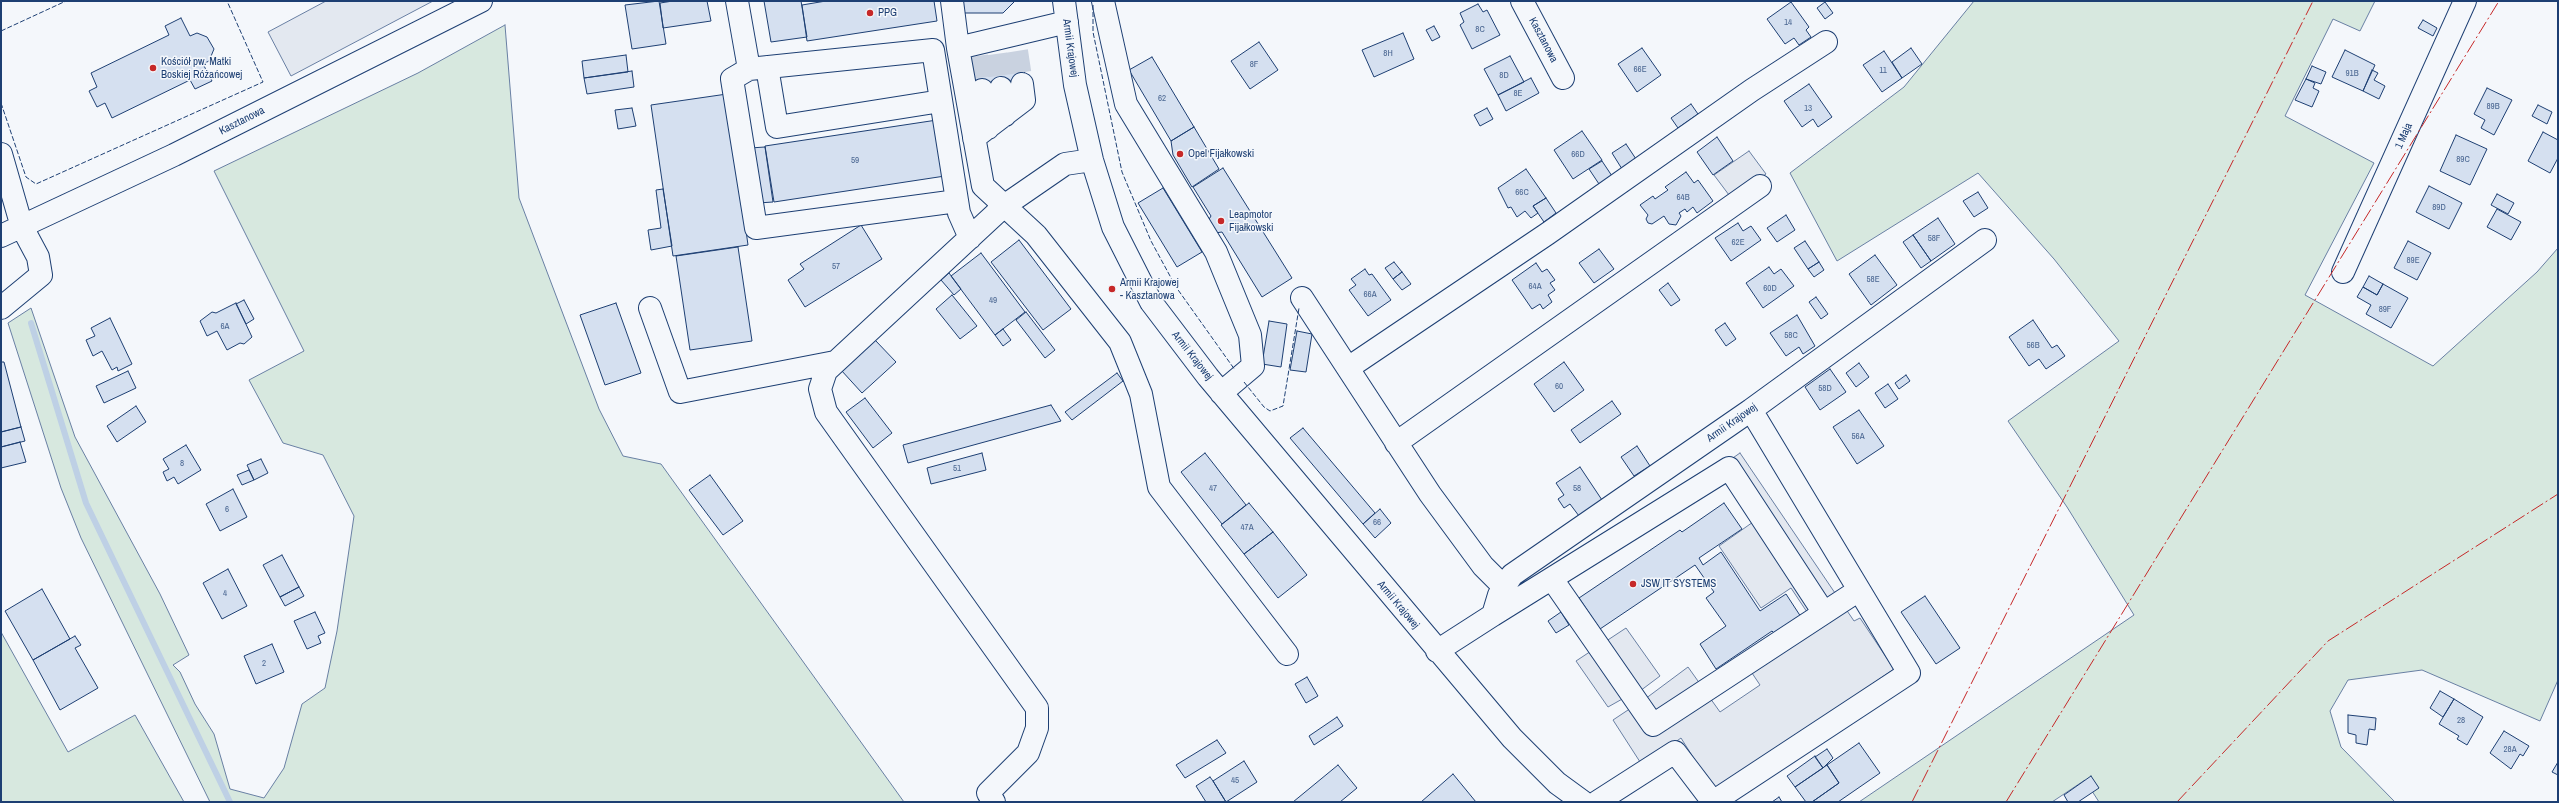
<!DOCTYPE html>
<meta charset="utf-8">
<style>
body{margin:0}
#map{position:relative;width:2559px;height:803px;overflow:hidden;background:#f4f7fb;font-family:"Archivo Narrow",sans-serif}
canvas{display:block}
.frame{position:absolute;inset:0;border:2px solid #1d3f73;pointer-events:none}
</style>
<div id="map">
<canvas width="2559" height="803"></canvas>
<div class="frame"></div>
</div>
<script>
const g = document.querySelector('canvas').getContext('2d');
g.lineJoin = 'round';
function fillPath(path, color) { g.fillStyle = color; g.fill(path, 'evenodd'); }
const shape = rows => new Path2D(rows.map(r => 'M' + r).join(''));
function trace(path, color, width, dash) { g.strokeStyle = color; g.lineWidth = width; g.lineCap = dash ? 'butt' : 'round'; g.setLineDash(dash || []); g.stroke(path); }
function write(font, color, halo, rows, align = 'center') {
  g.font = font + ' "Archivo Narrow",sans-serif'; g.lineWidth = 3; g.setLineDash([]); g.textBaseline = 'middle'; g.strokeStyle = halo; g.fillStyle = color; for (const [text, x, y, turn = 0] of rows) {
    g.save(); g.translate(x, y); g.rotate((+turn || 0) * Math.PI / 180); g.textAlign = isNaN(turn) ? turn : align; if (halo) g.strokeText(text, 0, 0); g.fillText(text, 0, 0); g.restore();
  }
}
const green = shape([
 [1974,1,2375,1,2360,31,2333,19,2285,116,2374,163,2305,295,2433,366,2537,272,2558,248,2558,680,2540,721,2422,670,2348,680,2330,711,2341,747,2395,802,2099,802,2085,780,2052,802,1859,802,2134,615,2067,507,2008,421,2119,341,2054,259,1978,173,1837,261,1790,173,1904,87,1974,1],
 [505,25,519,198,599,409,623,456,661,464,904,802,210,802,81,538,61,488,8,323,31,308,75,437,160,594,189,655,173,665,180,672,195,704,214,734,230,789,264,798,284,768,302,704,325,688,337,631,354,516,323,455,283,443,249,380,304,351,214,171,418,73,505,25],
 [1,632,68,752,135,715,184,802,1,802,1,632]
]);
const parking = shape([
 [326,1,433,1,291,76,268,32,326,1],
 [1749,151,1766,174,1732,199,1714,175,1749,151],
 [1740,453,1854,621,1860,618,1894,669,1715,792,1681,738,1642,765,1613,720,1631,708,1624,698,1608,707,1576,661,1626,628,1660,676,1640,691,1645,699,1688,667,1720,712,1760,685,1750,670,1815,624,1791,588,1761,608,1719,546,1763,515,1727,462,1740,453]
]);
const stream = shape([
 [31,323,86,503,230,802]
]);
const building = shape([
 [659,1,666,44,632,49,625,5,659,1],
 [673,1,707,1,711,21,663,28,660,3,673,1],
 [764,1,801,1,807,37,771,42,764,1],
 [826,1,934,1,937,21,807,41,802,5,826,1],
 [959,1,1015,1,1003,13,960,13,959,1],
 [1791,2,1809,27,1806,30,1811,37,1799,45,1794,38,1785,44,1767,19,1791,2],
 [1825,2,1833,13,1825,19,1817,8,1825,2],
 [1478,4,1483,12,1487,10,1500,35,1472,49,1460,25,1464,22,1460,13,1478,4],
 [181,18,190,36,197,33,207,37,214,49,209,61,203,64,212,81,195,89,190,80,112,118,105,103,97,107,89,91,97,87,91,73,169,35,165,26,181,18],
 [2423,20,2437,28,2433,36,2418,28,2423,20],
 [1434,26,1440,37,1432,41,1426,30,1434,26],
 [1403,33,1414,59,1374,77,1362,50,1403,33],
 [1259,42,1278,70,1250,89,1231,61,1259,42],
 [1642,48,1661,75,1637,92,1618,64,1642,48],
 [1911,48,1922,64,1902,78,1892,62,1911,48],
 [2345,50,2375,65,2363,91,2332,77,2345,50],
 [1884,51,1902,78,1882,92,1863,65,1884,51],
 [1022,52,1026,83,976,90,971,59,1022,52],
 [626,55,628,72,584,78,582,61,626,55],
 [1510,56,1524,82,1498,95,1484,69,1510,56],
 [1152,57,1194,127,1171,141,1129,70,1152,57],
 [2312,66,2326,72,2321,84,2306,79,2312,66],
 [2372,70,2378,73,2374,80,2385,86,2379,99,2363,91,2372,70],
 [632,71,634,87,587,94,584,78,632,71],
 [1531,78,1539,93,1506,111,1498,95,1531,78],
 [2306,79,2315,83,2313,88,2319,91,2312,107,2295,100,2306,79],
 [1809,84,1832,117,1818,127,1813,119,1802,127,1784,101,1809,84],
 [2487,88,2512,100,2494,135,2481,128,2485,120,2474,114,2487,88],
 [727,94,748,245,673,256,651,105,727,94],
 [1691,104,1698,114,1678,128,1671,118,1691,104],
 [2538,105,2552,112,2547,124,2532,116,2538,105],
 [632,108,636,126,618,129,615,110,632,108],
 [1487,108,1493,119,1480,126,1474,115,1487,108],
 [937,120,945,176,774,202,765,146,937,120],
 [1194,127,1219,169,1192,187,1173,155,1171,141,1194,127],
 [1582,131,1602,160,1573,179,1554,150,1582,131],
 [2543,132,2558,140,2558,158,2550,173,2528,161,2543,132],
 [2456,135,2487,149,2470,185,2440,171,2456,135],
 [1717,137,1733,161,1713,175,1697,152,1717,137],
 [1626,144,1636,159,1622,169,1612,153,1626,144],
 [765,147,773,202,758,203,750,148,765,147],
 [1602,161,1612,176,1599,184,1589,169,1602,161],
 [1223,168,1292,278,1262,297,1222,232,1215,233,1208,221,1211,216,1193,187,1223,168],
 [1526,169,1546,198,1533,206,1538,213,1531,218,1525,211,1517,217,1511,207,1508,208,1498,188,1526,169],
 [1686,172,1694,183,1698,180,1713,201,1697,213,1693,207,1687,212,1685,209,1679,213,1681,216,1676,225,1669,224,1664,216,1652,224,1648,223,1646,219,1648,215,1640,205,1653,196,1655,199,1668,190,1665,187,1686,172],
 [2429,186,2462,203,2449,229,2416,212,2429,186],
 [1163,188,1202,252,1177,267,1138,203,1163,188],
 [663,189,672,246,651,250,648,230,661,228,656,190,663,189],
 [1978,192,1988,208,1974,217,1963,201,1978,192],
 [2497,194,2514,203,2508,214,2491,205,2497,194],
 [1546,198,1556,213,1544,222,1533,206,1546,198],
 [2497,209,2521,222,2511,240,2487,227,2497,209],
 [1786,215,1795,230,1777,242,1767,228,1786,215],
 [1938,218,1955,244,1931,261,1913,235,1938,218],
 [1738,223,1743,231,1751,226,1761,240,1731,261,1715,238,1738,223],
 [861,225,882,259,805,307,788,280,804,269,800,264,861,225],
 [1913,235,1931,261,1921,268,1903,242,1913,235],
 [1019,240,1071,309,1043,330,991,262,1019,240],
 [1805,241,1819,262,1808,269,1794,248,1805,241],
 [2408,241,2431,253,2417,280,2394,268,2408,241],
 [738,247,752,341,690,350,676,256,738,247],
 [1599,249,1614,269,1594,283,1579,263,1599,249],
 [981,253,1025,312,995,335,951,276,981,253],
 [1875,255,1897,285,1871,305,1849,274,1875,255],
 [1394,262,1402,272,1393,279,1385,268,1394,262],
 [1819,262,1824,270,1814,277,1808,269,1819,262],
 [1536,263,1542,272,1547,269,1555,280,1550,283,1555,290,1548,295,1552,302,1543,309,1540,304,1532,309,1512,280,1536,263],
 [1769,267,1774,274,1781,269,1794,286,1763,308,1746,283,1769,267],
 [1365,269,1369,275,1372,274,1391,300,1368,316,1349,290,1356,285,1351,279,1365,269],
 [1402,272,1411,284,1402,290,1393,279,1402,272],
 [949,273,961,289,954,295,941,280,949,273],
 [2369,276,2383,284,2377,295,2363,287,2369,276],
 [1668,283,1680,300,1671,306,1659,290,1668,283],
 [2383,284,2408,298,2391,328,2366,314,2371,305,2357,297,2363,287,2377,295,2383,284],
 [952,295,977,326,960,339,936,309,952,295],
 [1816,297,1828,314,1821,319,1809,302,1816,297],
 [244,300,254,319,246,324,236,304,244,300],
 [236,303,252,337,244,344,240,343,227,350,217,331,207,336,200,321,212,312,216,313,236,303],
 [616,303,641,373,605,385,580,315,616,303],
 [1026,312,1055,350,1045,358,1016,320,1026,312],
 [1797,315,1815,346,1803,354,1799,347,1786,356,1770,333,1797,315],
 [110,318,132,364,118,371,117,367,112,370,102,351,93,356,86,340,95,336,91,328,110,318],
 [2033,320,2052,348,2057,345,2065,356,2046,369,2039,359,2029,366,2009,337,2033,320],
 [1269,321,1287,324,1281,367,1262,364,1269,321],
 [1725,323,1736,339,1726,346,1715,330,1725,323],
 [1003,329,1011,340,1003,346,995,335,1003,329],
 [1297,331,1312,334,1306,372,1290,370,1297,331],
 [875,340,896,362,862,393,841,370,875,340],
 [1,362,4,362,21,427,1,432,1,362],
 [1564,362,1584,390,1554,412,1534,384,1564,362],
 [1859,363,1869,377,1856,387,1846,373,1859,363],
 [1830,369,1846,392,1820,410,1805,387,1830,369],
 [128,371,136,388,104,403,96,386,128,371],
 [1117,373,1123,381,1072,420,1065,412,1117,373],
 [1906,375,1910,381,1899,389,1895,383,1906,375],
 [1888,384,1898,399,1885,408,1875,393,1888,384],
 [865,398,892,433,873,448,846,412,865,398],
 [1612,401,1621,414,1580,443,1571,430,1612,401],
 [1051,405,1061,421,908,463,903,445,1051,405],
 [136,406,146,422,117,442,107,426,136,406],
 [1859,410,1884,446,1857,464,1833,427,1859,410],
 [21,427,25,441,1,447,1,432,21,427],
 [1303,428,1375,513,1363,524,1290,438,1303,428],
 [20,442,26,462,1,468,1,447,20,442],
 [186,445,201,470,178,484,174,477,167,481,163,472,169,469,163,459,186,445],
 [1637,446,1650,466,1634,476,1621,457,1637,446],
 [982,453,986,470,931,484,927,468,982,453],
 [1205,453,1246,505,1222,524,1181,472,1205,453],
 [261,459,268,473,254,480,247,465,261,459],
 [1580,467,1602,500,1579,516,1570,504,1564,508,1558,499,1564,495,1556,483,1580,467],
 [249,470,254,480,242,485,237,475,249,470],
 [710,475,743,521,723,535,689,490,710,475],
 [233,489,247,517,220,531,206,504,233,489],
 [1249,503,1273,532,1244,554,1221,525,1249,503],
 [1724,503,1742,529,1699,558,1703,565,1721,552,1760,611,1786,594,1801,617,1775,634,1772,631,1716,669,1700,644,1726,626,1706,598,1714,592,1695,565,1600,629,1579,598,1680,530,1682,532,1724,503],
 [1380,509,1391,523,1375,538,1363,524,1380,509],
 [1273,532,1307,575,1278,598,1244,554,1273,532],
 [282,555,299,587,280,597,263,565,282,555],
 [228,569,247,606,222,619,203,583,228,569],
 [299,587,304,596,285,606,280,597,299,587],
 [42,589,70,639,33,660,5,611,42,589],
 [1925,596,1960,648,1936,664,1901,612,1925,596],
 [315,612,325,633,318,636,321,643,307,649,294,621,315,612],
 [1561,612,1569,625,1556,633,1548,621,1561,612],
 [75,636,81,645,75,648,98,688,60,710,33,660,75,636],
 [272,644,284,672,256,684,244,656,272,644],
 [1307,677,1318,696,1306,703,1295,684,1307,677],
 [2440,691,2454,699,2443,717,2430,708,2440,691],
 [2454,699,2483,717,2467,745,2457,739,2459,736,2439,724,2454,699],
 [2348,715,2376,718,2375,730,2369,729,2367,745,2356,743,2356,735,2348,733,2348,715],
 [1337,717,1343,726,1314,745,1309,736,1337,717],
 [2504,731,2529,746,2523,756,2520,754,2511,769,2490,753,2504,731],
 [1217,740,1226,753,1185,778,1176,765,1217,740],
 [1859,743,1880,773,1838,802,1812,802,1839,783,1827,765,1859,743],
 [1827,749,1833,758,1823,768,1815,757,1827,749],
 [1815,756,1823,768,1795,787,1787,776,1815,756],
 [1244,761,1257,782,1226,802,1213,781,1244,761],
 [2558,762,2558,775,2552,772,2558,762],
 [1338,765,1357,788,1340,802,1293,802,1338,765],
 [1827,765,1839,783,1812,802,1806,802,1795,787,1827,765],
 [1453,774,1476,802,1421,802,1453,774],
 [2091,776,2099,788,2078,802,2068,802,2064,795,2091,776],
 [1210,777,1213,781,1226,802,1206,802,1196,786,1210,777],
 [1779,797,1782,802,1772,802,1779,797]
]);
const minorTunnel = shape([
 [1017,51,1022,84],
 [996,54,1001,88],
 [977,56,982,90]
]);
const minor = shape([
 [737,1,749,69,933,50,959,213,970,238],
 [952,1,958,48],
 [1064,1,1075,85,1092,160,1113,227,1151,302,1208,377,1512,738,1557,783,1583,802],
 [1103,1,1126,104,1216,252,1250,335,1253,366,1221,393],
 [1522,1,1563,78],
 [1067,22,958,48,983,186,1036,235,1120,342,1141,394,1159,487,1287,654],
 [767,67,777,127,941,101],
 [749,69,732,79,756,228,957,201],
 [1001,88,1005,115],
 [982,90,988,128],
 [974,138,1024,100,1022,84],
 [1,154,22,227,38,257,41,275,1,308],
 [1,236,174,155,481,1],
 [2343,272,2465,1],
 [1302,298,1430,494,1483,566,1504,587],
 [650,308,680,392,835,362],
 [1348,368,1547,234,1752,90,1826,42],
 [1396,443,1760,186],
 [1552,579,1653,725,1859,590],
 [1493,615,1729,468,1824,613],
 [1437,651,1493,615,1499,595,1512,575,1751,410,1985,240],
 [994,802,988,793,1028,753,1037,728,1037,708,826,412,820,389,826,371,1004,206,1065,164,1092,160],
 [1597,802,1675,752,1713,802,1909,673,1751,410]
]);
const fence = shape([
 [1093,5,1093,32,1122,172,1151,241,1176,287,1235,370],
 [1,31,66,1],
 [1,103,26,177,36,184,263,82,227,1],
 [1244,382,1264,407,1270,411,1283,406,1299,308]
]);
const power = shape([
 [1912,802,2313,1],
 [2006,802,2499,1],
 [2177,802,2328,641,2558,494]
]);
const markers = [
 [870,13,4,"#c62828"],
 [153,68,4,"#c62828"],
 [1180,154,4,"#c62828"],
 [1221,221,4,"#c62828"],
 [1112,289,4,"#c62828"],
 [1633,584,4,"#c62828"]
];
const numberNames = [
 ["14",1788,23],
 ["8C",1480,30],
 ["8H",1388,54],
 ["8F",1254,65],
 ["66E",1640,70],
 ["11",1883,71],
 ["91B",2352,74],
 ["8D",1504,76],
 ["8E",1518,94],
 ["62",1162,99],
 ["89B",2493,107],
 ["13",1808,109],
 ["66D",1578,155],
 ["89C",2463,160],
 ["59",855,161],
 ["66C",1522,193],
 ["64B",1683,198],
 ["89D",2439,208],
 ["58F",1934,239],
 ["62E",1738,243],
 ["89E",2413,261],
 ["57",836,267],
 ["58E",1873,280],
 ["64A",1535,287],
 ["60D",1770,289],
 ["66A",1370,295],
 ["49",993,301],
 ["89F",2385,310],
 ["6A",225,327],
 ["58C",1791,336],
 ["56B",2033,346],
 ["60",1559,387],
 ["58D",1825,389],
 ["56A",1858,437],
 ["8",182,464],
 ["51",957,469],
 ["47",1213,489],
 ["58",1577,489],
 ["6",227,510],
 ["66",1377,523],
 ["47A",1247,528],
 ["4",225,594],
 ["2",264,664],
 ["28",2461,721],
 ["28A",2510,750],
 ["45",1235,781]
];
const poiNames = [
 ["PPG",878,13],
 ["Kościół pw. Matki",161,62],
 ["Boskiej Różańcowej",161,75],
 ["Opel Fijałkowski",1188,154],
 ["Leapmotor",1229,215],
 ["Fijałkowski",1229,228],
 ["Armii Krajowej",1120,283],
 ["- Kasztanowa",1120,296],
 ["JSW IT SYSTEMS",1641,584]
];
const streetNames = [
 ["Kasztanowa",1543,40,62],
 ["Armii Krajowej",1070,48,82],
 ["Kasztanowa",242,121,-27],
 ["1 Maja",2404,136,-66],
 ["Armii Krajowej",1192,356,52],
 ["Armii Krajowej",1732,423,-35],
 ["Armii Krajowej",1398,605,50]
];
fillPath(green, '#d7e8df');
trace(green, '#687fa3', 1);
fillPath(parking, '#e3e8f0');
trace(parking, '#687fa3', 1);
trace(stream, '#bed0e5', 6);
fillPath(building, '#d5e0f0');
trace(building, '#1d3f73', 1);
trace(minorTunnel, '#c9d2e0', 22, [22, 11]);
trace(minor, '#1d3f73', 24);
trace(minor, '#f4f7fb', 22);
trace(fence, '#1d3f73', 1, [5, 2]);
trace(power, '#c62828', 1, [14, 3, 2, 3]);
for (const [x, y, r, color] of markers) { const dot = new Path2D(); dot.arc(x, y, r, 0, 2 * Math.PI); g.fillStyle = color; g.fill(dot); trace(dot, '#f4f7fb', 1.5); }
write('9px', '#4b6792', null, numberNames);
write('11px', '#1d3f73', '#f4f7fb', poiNames, 'left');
write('11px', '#1d3f73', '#f4f7fb', streetNames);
</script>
